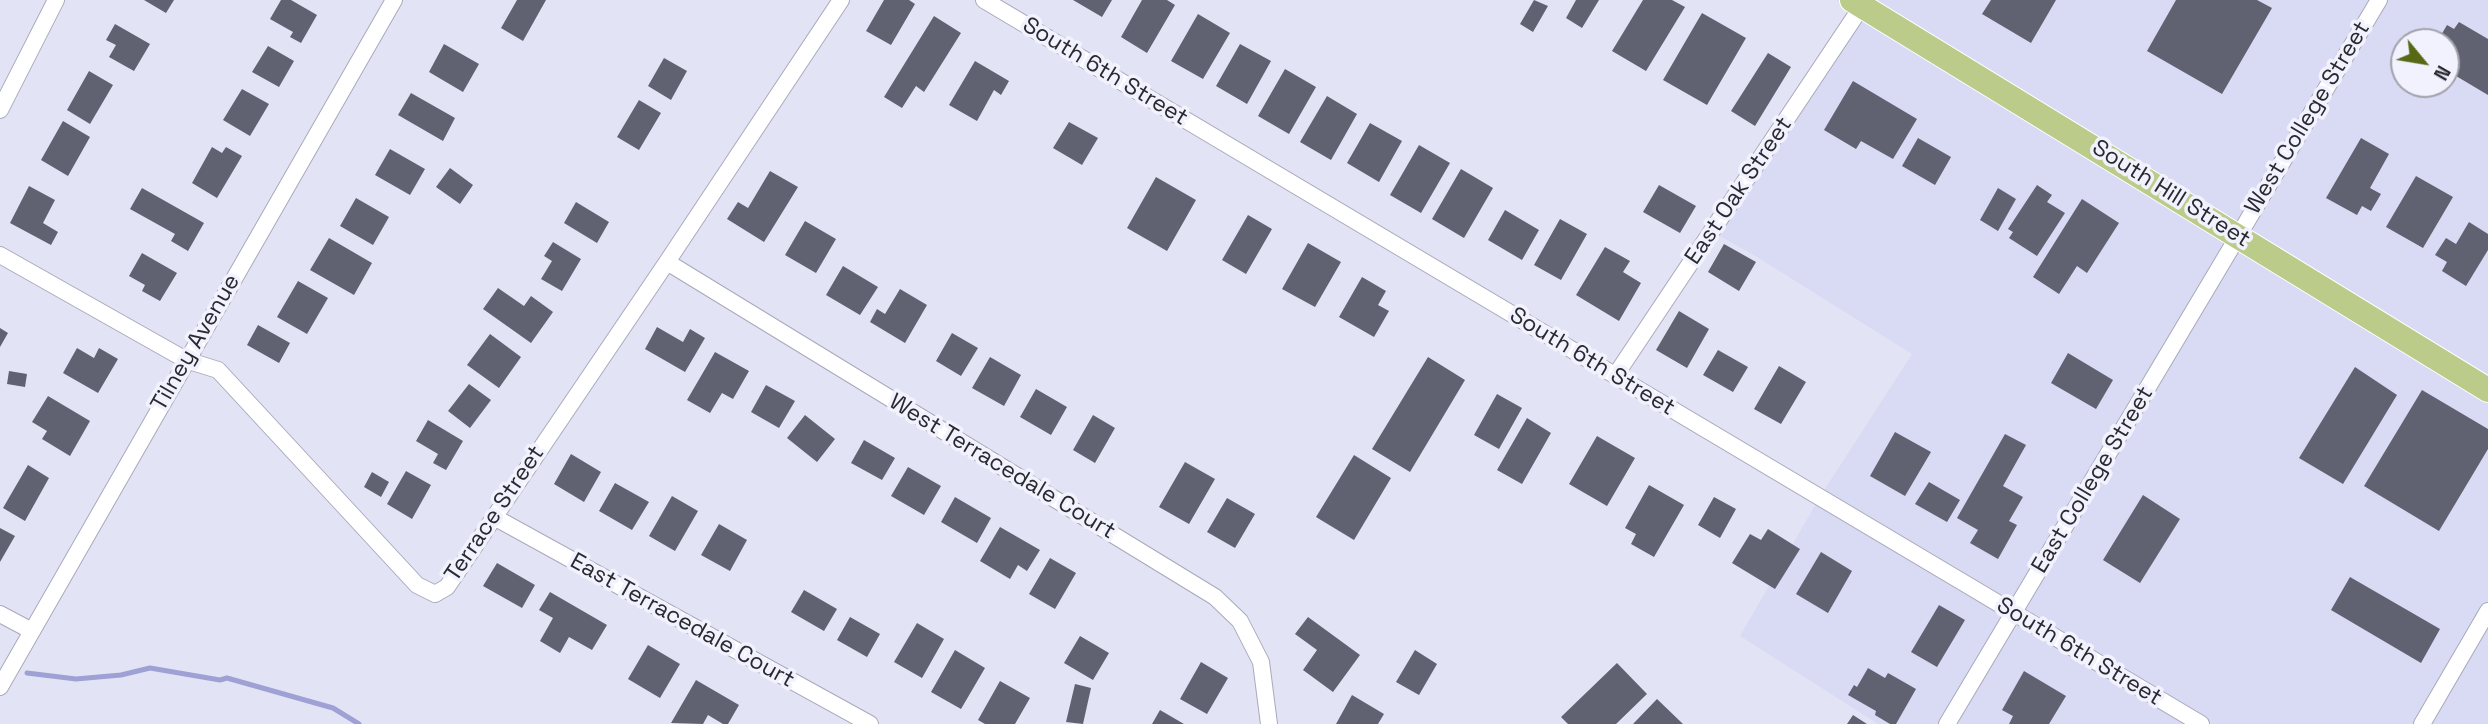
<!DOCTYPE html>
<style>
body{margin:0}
#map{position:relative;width:2488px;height:724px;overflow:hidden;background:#e2e4f6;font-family:"Space Grotesk",sans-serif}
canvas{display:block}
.north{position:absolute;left:2390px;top:28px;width:70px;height:70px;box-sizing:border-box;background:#f1f2fd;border:2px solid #a1a2ab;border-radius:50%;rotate:120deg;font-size:19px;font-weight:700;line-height:28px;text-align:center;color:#292930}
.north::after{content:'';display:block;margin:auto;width:24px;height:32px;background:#576915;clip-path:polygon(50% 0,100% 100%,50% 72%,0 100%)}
</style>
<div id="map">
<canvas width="2488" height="724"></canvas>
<div class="north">N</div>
</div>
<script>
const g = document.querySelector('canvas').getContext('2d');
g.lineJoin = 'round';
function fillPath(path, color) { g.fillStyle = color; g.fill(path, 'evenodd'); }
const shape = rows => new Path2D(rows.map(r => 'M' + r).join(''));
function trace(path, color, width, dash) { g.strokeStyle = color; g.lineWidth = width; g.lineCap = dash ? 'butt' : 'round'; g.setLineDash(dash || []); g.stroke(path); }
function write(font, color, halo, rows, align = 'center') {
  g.font = font + ' "Space Grotesk",sans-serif'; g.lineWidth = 7; g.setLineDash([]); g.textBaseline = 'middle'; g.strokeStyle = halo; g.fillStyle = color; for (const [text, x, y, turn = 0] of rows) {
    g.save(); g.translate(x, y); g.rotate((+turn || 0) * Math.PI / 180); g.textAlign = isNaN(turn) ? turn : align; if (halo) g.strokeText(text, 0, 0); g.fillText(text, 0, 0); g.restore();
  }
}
const built = shape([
 [1836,0,2488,0,2488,724,1878,724,1740,636,1821,495,1912,354,1757,257,1709,230,1859,13],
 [2404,42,2446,42,2446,84,2404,84]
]);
const stream = shape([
 [27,673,76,679,121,675,150,668,220,680,227,678,333,708,359,724]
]);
const building = shape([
 [144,0,174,0,166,13],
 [281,0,291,0,317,15,301,43,290,37,293,32,270,19],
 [517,0,546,0,523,41,501,28],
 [884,0,909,0,915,4,891,45,866,31],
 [1073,0,1112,0,1102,17],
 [1142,0,1167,0,1175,5,1147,53,1121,37],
 [1534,0,1548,6,1533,32,1520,24],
 [1576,0,1599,0,1582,28,1566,18],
 [1643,0,1672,0,1685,7,1646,71,1612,51],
 [1991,0,2056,0,2031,43,1982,14],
 [2176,0,2257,0,2272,8,2222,94,2147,51],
 [1702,13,1746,38,1707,105,1663,80],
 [1198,14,1230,33,1203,79,1171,61],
 [934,16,961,33,924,92,916,86,902,108,884,97],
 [2459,22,2488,39,2488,95,2446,70,2446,42,2437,42,2447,25,2454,29],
 [115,24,150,44,134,71,109,57,116,45,106,40],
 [444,44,479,64,463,92,429,72],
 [1240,44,1271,61,1247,104,1216,86],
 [268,46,294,61,279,87,252,72],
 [1768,53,1791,67,1755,126,1731,111],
 [664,58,687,71,671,100,648,86],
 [975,61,1009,81,1001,95,994,90,977,121,949,105],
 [1285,69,1316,87,1289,134,1258,116],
 [89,71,113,85,90,124,67,110],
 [1853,81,1917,119,1893,159,1861,141,1856,149,1824,130],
 [242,89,269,104,250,136,223,120],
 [411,93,455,118,443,141,398,115],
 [1327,96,1357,114,1331,160,1300,142],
 [639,100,661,113,639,150,617,137],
 [63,121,90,137,68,176,41,160],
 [1069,122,1098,138,1082,165,1053,148],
 [1370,123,1402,141,1379,182,1347,163],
 [1918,138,1951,157,1935,185,1902,166],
 [2361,138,2389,154,2370,188,2381,194,2371,211,2362,206,2357,215,2326,198],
 [1419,145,1450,163,1421,213,1390,195],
 [212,147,222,153,226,147,242,156,217,198,192,183],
 [390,149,425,169,410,195,375,175],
 [450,168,473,185,460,204,436,187],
 [1461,169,1493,188,1464,238,1432,219],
 [770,171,798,187,764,242,727,219,738,202,748,208],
 [2416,176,2453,197,2423,248,2386,227],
 [1156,177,1196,200,1167,251,1127,228],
 [1659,185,1696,206,1680,233,1643,212],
 [2037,185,2052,195,2047,202,2065,213,2037,256,2009,238,2013,232,2008,229],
 [29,186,55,200,43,223,58,232,51,245,10,223],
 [142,188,204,223,188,251,171,241,175,234,130,209],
 [1998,188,2016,199,1998,231,1980,220],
 [356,198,389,217,373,245,340,226],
 [2082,199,2119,223,2087,273,2077,266,2059,294,2033,277],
 [576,202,609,222,597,243,564,223],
 [1505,210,1539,230,1522,260,1488,240],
 [1248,215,1272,229,1246,274,1222,260],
 [1560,219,1587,234,1561,280,1534,265],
 [805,221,836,239,816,273,785,255],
 [2469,222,2488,234,2488,250,2466,286,2442,271,2447,262,2435,255,2446,238,2456,244],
 [329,238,372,263,354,295,310,270],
 [553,242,581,259,562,291,541,279,552,261,544,256],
 [1308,243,1341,262,1315,307,1282,289],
 [1724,244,1756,262,1739,291,1708,272],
 [1605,247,1630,261,1623,272,1641,283,1619,321,1576,295],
 [142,253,177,273,160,301,142,291,145,285,129,276],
 [843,266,878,287,860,315,826,295],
 [1362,277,1386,291,1378,305,1389,311,1374,337,1339,317],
 [298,281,328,298,307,334,277,317],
 [498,288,524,306,531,296,553,312,531,343,483,309],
 [900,289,927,305,905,343,870,322,877,309,885,314],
 [1679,311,1709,329,1687,368,1656,350],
 [258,325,290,343,279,363,247,345],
 [657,327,683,342,690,329,705,338,685,372,645,349],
 [0,328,8,333,0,347],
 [952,333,978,348,961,376,936,361],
 [490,334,521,357,499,388,467,365],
 [77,348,94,358,99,348,118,359,98,393,63,373],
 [1718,350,1748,367,1733,392,1703,375],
 [715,352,749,371,733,399,722,393,710,413,687,400],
 [2068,353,2113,380,2096,409,2051,383],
 [990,357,1021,375,1004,406,972,388],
 [1428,357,1465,380,1410,472,1372,449],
 [1779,366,1806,382,1781,424,1754,409],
 [2355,367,2397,395,2343,484,2299,458],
 [9,371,27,374,25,387,7,384],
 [469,384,491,400,470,428,448,411],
 [766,385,795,401,779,428,751,412],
 [1036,389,1067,407,1051,435,1020,417],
 [2422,390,2488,429,2488,449,2439,531,2364,486],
 [1497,394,1522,408,1499,449,1474,435],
 [48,396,90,421,70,456,42,439,47,431,32,422],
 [805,415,835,439,817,462,787,438],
 [1093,415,1115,428,1095,463,1073,450],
 [1527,418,1551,433,1522,484,1497,470],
 [428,420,463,441,446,470,433,463,438,454,416,441],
 [1895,432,1931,452,1905,496,1870,476],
 [2005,434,2026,445,2003,486,2023,497,2009,521,2017,525,1998,559,1970,543,1978,530,1957,518],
 [1597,436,1635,458,1607,506,1569,484],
 [864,440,895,458,882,480,851,463],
 [571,454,601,472,584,502,554,484],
 [1354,455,1391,478,1354,540,1316,517],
 [1185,462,1215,479,1189,524,1159,507],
 [28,465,49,478,25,521,3,508],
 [908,467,941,486,924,515,891,496],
 [406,471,431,485,412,519,387,504],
 [372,472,389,482,381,497,364,487],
 [1929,482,1960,500,1947,522,1915,504],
 [615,483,649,502,632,530,599,511],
 [1649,485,1684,505,1654,557,1631,544,1636,534,1625,528],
 [2143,495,2180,519,2140,583,2103,560],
 [672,496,698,511,675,551,649,536],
 [955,497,991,518,977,543,941,522],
 [1714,497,1736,509,1720,538,1698,525],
 [1227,498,1255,514,1235,548,1207,532],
 [719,524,747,540,730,571,701,555],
 [1000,527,1040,550,1027,571,1018,565,1010,579,980,561],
 [0,528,15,536,0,562],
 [1768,529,1800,549,1775,589,1732,563,1750,534,1761,540],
 [1821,552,1852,571,1828,613,1796,594],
 [1050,558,1076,573,1055,609,1029,594],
 [497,563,535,585,522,608,483,586],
 [2350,577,2440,629,2421,663,2331,610],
 [804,590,837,609,824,631,791,612],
 [550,592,607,625,592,650,569,637,560,653,540,641,553,618,539,610],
 [1939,605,1965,620,1937,667,1911,652],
 [850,617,880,634,867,657,837,640],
 [1308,617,1360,655,1333,692,1303,670,1317,650,1295,634],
 [917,623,944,639,922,678,894,662],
 [1080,636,1109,653,1093,680,1064,663],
 [648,645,680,664,660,698,628,679],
 [955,650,985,668,961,709,931,692],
 [1415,650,1437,664,1419,695,1396,682],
 [1201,662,1228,678,1207,714,1180,699],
 [1617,663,1647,694,1616,724,1568,724,1561,717],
 [1868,668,1885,678,1888,673,1916,689,1896,724,1890,724,1875,715,1876,711,1848,695,1854,685,1857,687],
 [2024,671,2066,696,2049,724,2009,724,2013,716,2002,710],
 [696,680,739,705,728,724,723,724,708,715,703,724,671,723],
 [1000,681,1030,698,1015,724,985,724,978,720],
 [1075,684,1091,688,1083,724,1066,722],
 [1352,695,1384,714,1378,724,1336,724],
 [1657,699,1683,724,1633,724],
 [1160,710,1184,724,1152,724],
 [1853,715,1867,724,1847,724]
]);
const minor = shape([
 [984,0,2201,724],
 [0,110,56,0],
 [0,255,186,360,218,370,417,585,435,594,447,587,667,262,841,0],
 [667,262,1215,597,1240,621,1261,662,1269,724],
 [1615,376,1866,0],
 [494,517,870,724],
 [0,614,32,631],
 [0,687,394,0],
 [1947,724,2379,0],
 [2422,724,2488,611]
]);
const primary = shape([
 [1852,0,2488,390]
]);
const streetNames = [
 ["South 6th Street",1105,72,31],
 ["West College Street",2308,118,-59],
 ["East Oak Street",1739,191,-56],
 ["South Hill Street",2171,194,32],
 ["Tilney Avenue",196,343,-60],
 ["South 6th Street",1592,362,31],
 ["West Terracedale Court",1002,467,31],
 ["East College Street",2093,480,-59],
 ["Terrace Street",495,514,-56],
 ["East Terracedale Court",682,621,29],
 ["South 6th Street",2079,652,31]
];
fillPath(built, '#d9daf4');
trace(stream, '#9fa1d4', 5);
fillPath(building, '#606171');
trace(minor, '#a8aabb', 18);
trace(primary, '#fff', 26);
trace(minor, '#fff', 16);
trace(primary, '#bbcb8a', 24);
write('23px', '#292930', '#f1f2fd', streetNames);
</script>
